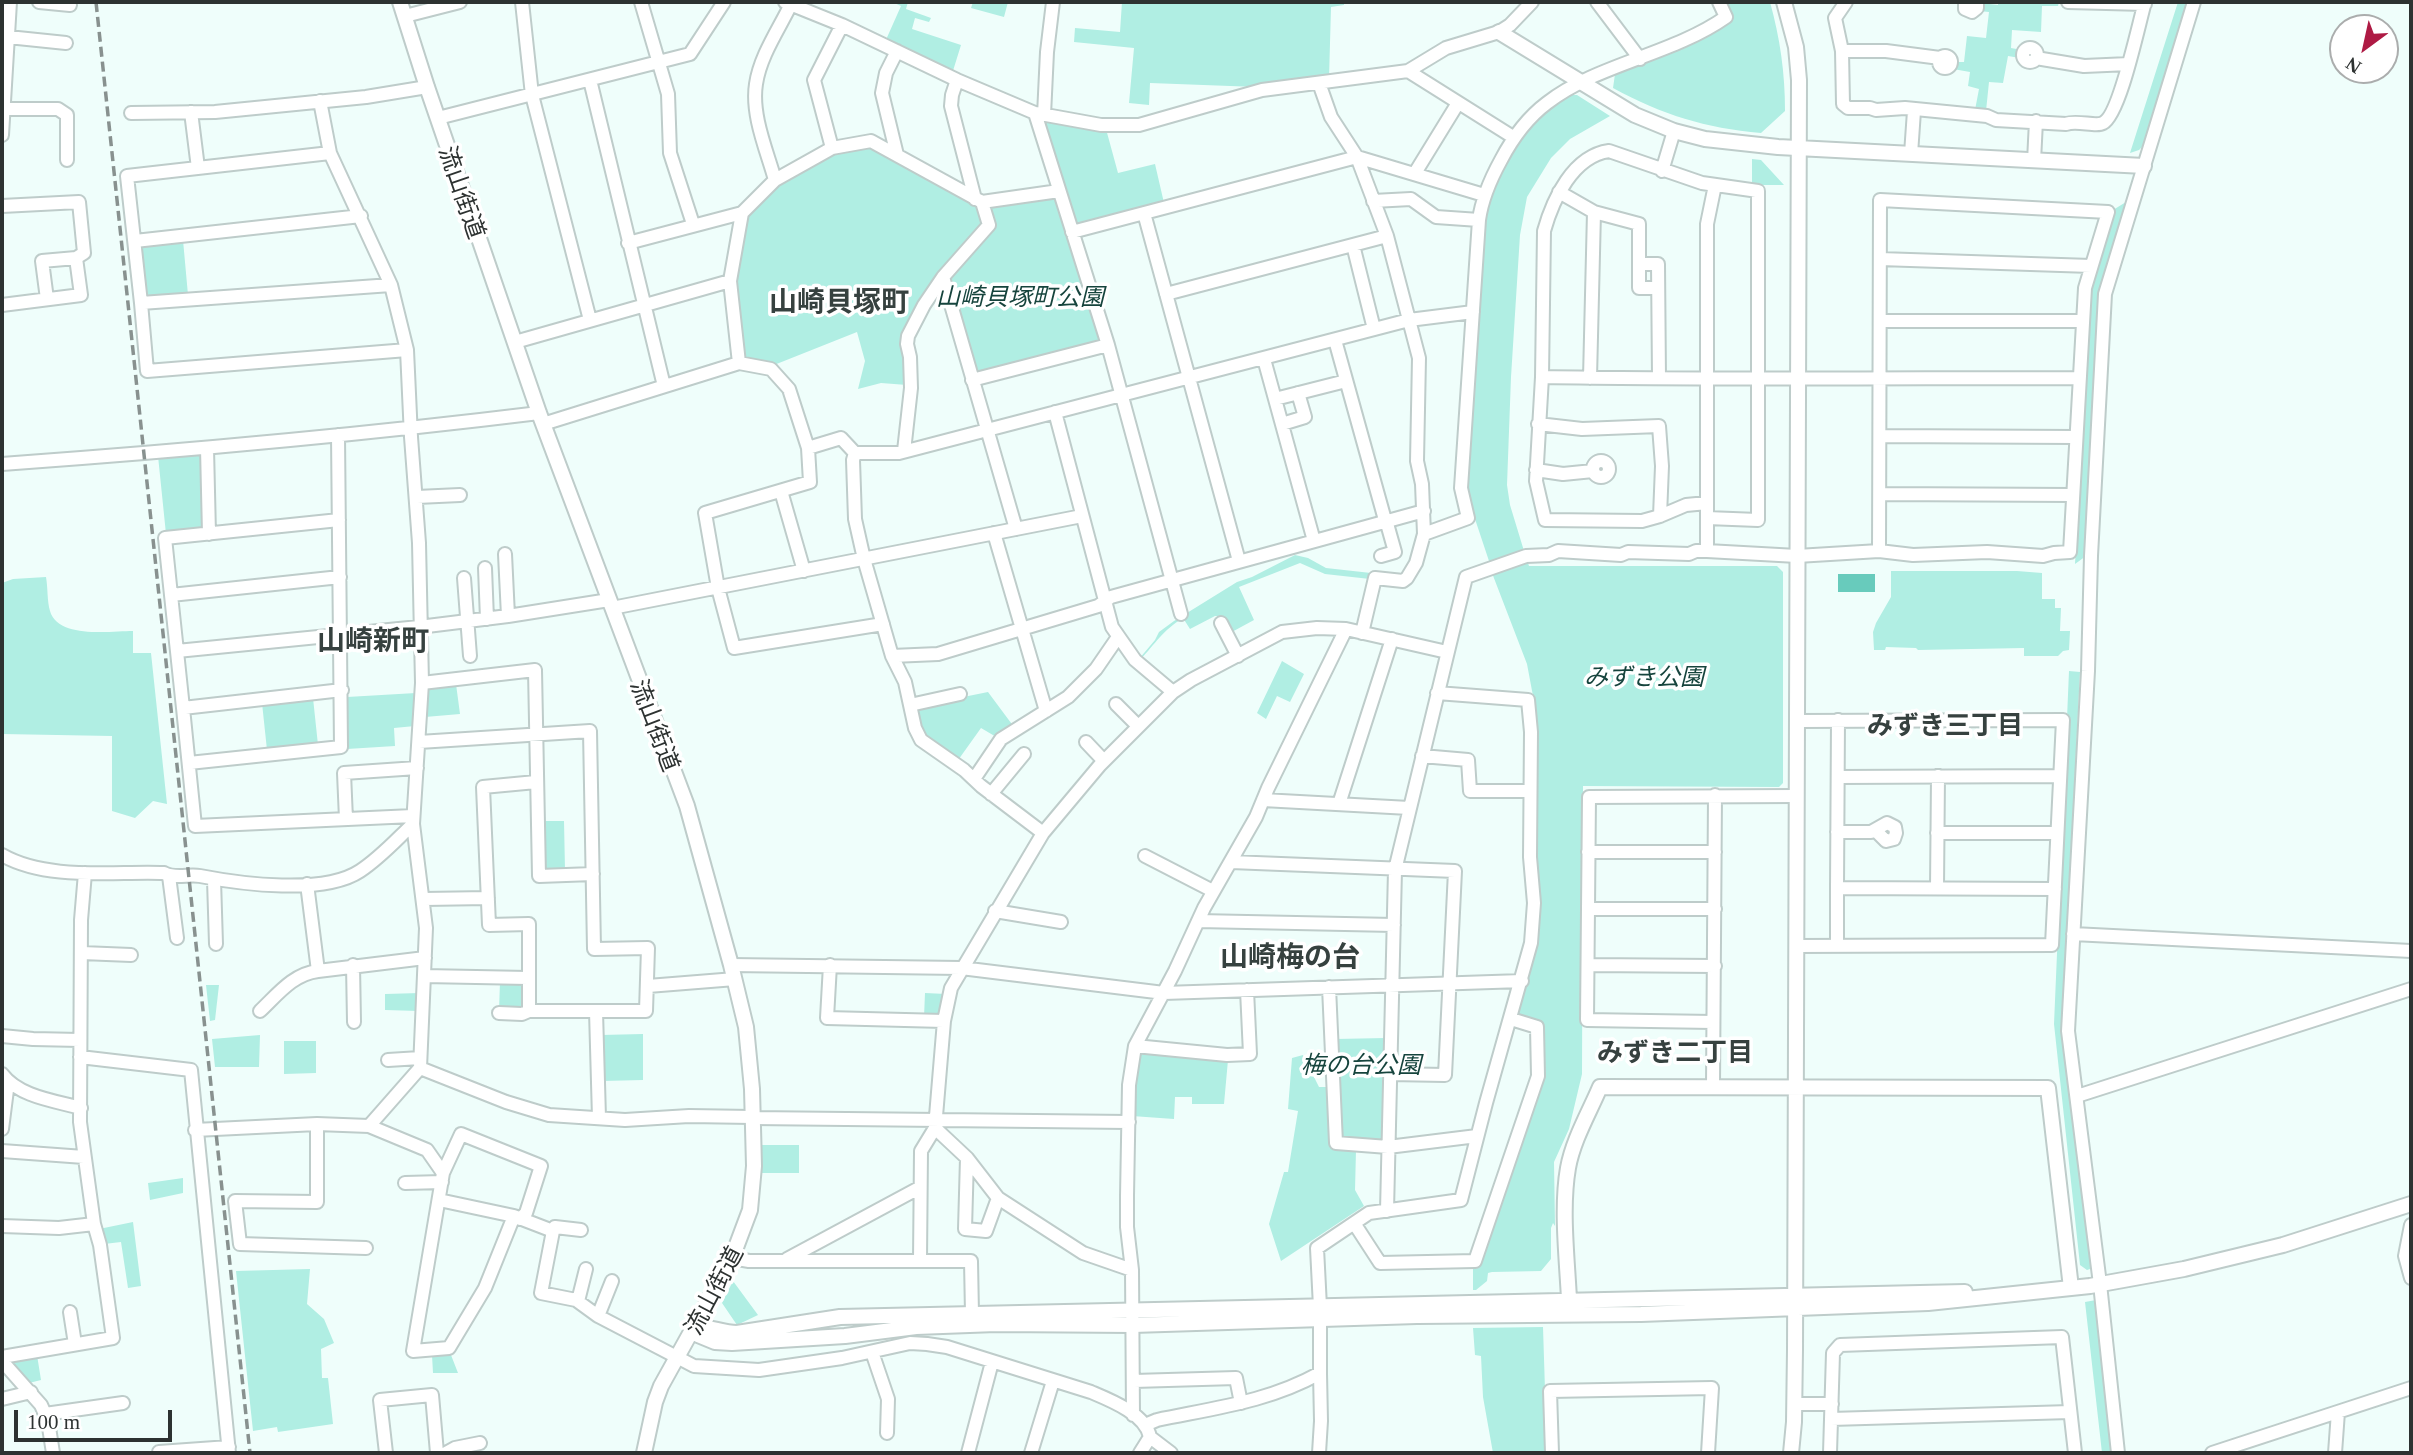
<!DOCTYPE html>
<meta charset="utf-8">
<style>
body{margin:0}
#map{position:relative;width:2413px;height:1455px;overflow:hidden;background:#effefb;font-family:Georgia,serif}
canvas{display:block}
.frame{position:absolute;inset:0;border:4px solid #2d3231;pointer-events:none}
.north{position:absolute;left:2329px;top:14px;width:70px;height:70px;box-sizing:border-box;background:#fff;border:2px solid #abadad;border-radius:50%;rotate:213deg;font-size:19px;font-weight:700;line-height:28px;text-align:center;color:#2d3231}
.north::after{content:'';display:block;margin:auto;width:24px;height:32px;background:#ae1a44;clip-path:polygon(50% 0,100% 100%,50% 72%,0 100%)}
.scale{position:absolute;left:14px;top:1410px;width:158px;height:32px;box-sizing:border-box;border:4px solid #2d3231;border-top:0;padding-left:9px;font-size:21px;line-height:24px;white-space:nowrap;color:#2d3231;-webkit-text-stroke:5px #fff;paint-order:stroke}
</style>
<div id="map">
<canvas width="2413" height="1455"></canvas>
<div class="frame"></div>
<div class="north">N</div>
<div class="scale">100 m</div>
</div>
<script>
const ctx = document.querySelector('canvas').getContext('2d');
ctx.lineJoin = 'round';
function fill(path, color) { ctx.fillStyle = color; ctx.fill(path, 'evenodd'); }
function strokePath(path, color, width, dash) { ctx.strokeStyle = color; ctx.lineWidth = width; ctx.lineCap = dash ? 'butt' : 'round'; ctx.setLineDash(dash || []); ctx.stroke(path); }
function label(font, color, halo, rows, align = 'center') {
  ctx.font = font + ' Georgia,"Noto Sans JP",serif'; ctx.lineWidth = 7; ctx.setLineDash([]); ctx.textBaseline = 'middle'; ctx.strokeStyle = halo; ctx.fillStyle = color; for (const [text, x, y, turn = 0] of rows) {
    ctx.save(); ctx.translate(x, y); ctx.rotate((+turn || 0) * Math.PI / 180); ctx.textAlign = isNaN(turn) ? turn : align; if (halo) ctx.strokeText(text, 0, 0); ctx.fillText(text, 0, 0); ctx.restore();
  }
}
const green = new Path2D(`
 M892,2h16l-2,7 25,9 -2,4 -14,-4 -3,11 49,16 -9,29 -67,-32 16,-36z
 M973,2h35l-4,15 -33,-9z
 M1122,2h222v3l-13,2 -2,72 -72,8 -107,-4 -1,22 -20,-2 5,-55 -60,-6 1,-14 45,4z
 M1725,2h45c10,36 15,71 15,109l-24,22c-56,-5 -98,-18 -148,-45l2,-14c40,-16 81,-30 117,-55z
 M1998,2h61l-1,4h-16l-1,26 -29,-2 -1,18 11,2 -2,8 -12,-2 -5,27 -14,-1 -3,29 -11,-1 4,-21 -11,-3 2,-14 -17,-3 3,-7h8l3,-26 19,2 3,-26 -10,-1 2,-8 17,2z
 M2178,2h11l-44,142 -6,6 -9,3z
 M1572,95h5l33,21 -40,23 -19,19 -24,39 -7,38 -9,142 -4,108 3,20 14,46 -34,13 -25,-75 18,-266c3,-12 5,-26 9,-38 16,-38 44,-71 80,-90z
 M1046,120l60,9 12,44 37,-9 9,39 -85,22 -5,-2 -31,-100z
 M871,146l107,60 6,16 -78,111 1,52 -26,-2 -23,6 7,-28 -8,-29 -83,33 -28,-5 -3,-4 -8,-79 12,-63 32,-30 55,-32z
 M1752,159l9,1 23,25h-32z
 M1054,197l3,3 45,140 -2,4 -122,31 -30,-100 44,-49 -4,-16 3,-4z
 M2126,202l-28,91 -12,263 -11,8 14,-275 24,-79z
 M183,240l5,55 -39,3 -5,-2 -5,-47 3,-4z
 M200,452l3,2 1,72 -3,5 -35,3 -8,-78z
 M1295,555l13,3 18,10 45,5 -1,6 -45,-5 -25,-11 -61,24 15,33 -24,13 -10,-17h-5l-25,13 -7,-11c-21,13 -27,25 -43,42l-1,-1 16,-19 4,-8 15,-11 63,-39 15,-5z
 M1527,560l2,6h248l6,6v211l-4,4 -196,-1 -1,288 -13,55 -15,33 1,64 -2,-3 -2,5v31l-10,12 -49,1 -4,1 -1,8 -11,9h-3v-24l70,-189v-54l-22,-6 -3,-3 18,-65 4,-32 -4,-47 -1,-140 -2,-34 -6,-32 -35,-91z
 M1891,571h126l25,2v26h13v9h6l-1,23h10l-1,19 -6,1 -5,5h-34v-8l-106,2 -2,-2 -30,-1 -1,3h-11l-1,-18 3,-9 15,-26z
 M46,577c2,11 1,24 4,34 8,28 60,20 83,20v22h18l16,151 -14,-3 -18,17 -23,-7v-75l-110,-2v-151l11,-4z
 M1282,661l22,13 -14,28 -13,-6 -11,23 -9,-6z
 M2069,671l11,1 -18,359 27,223 4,14 -6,2 -7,-5 -26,-241z
 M456,684l4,30 -35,3 1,-26 3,-4z
 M988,692l26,35 -16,11 -17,-10 -25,35 -35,-26 -7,-30z
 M416,693l-1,33 -21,2 1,18 -48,3v-52z
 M313,698l5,47 -51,5 -5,-47z
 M542,821h22l1,49h-18l-4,-3z
 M500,982h20l4,4v22l-25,3z
 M206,985h13l-4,35 -5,1z
 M420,993l-1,18 -34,-1v-16z
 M925,993l21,1c-6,16 -3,23 -22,23z
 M643,1034v46l-41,1 -1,-46z
 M260,1035l-1,32h-44l-3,-28z
 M1386,1038l-2,102 -3,3 -38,-4 -3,-3 -5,-97z
 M284,1041h32v32l-32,1z
 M1140,1051l88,9 -4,44h-32v-7h-17l-1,22 -42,-3 3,-49z
 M1303,1055l16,32h9l3,61 25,2 -1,40 9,16 -83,55 -12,-37 15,-52h4l10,-61 -10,-2 4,-51z
 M761,1145h38v28h-37z
 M183,1178v15l-33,7 -2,-17z
 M133,1222l8,64 -13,2 -7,-46 -17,2 -5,-15z
 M310,1269l-3,35 17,15 10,24 -13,6 1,29h6l5,46 -55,8 -1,-5 -24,4 -17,-160z
 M733,1281l25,34 -21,10 -15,-22z
 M2096,1300l17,153h-11l-17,-151z
 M1543,1327l4,126h-54l-10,-56 -2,-41 -6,-1 -2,-27z
 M37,1355l4,25 -12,3 -17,-21 3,-3z
 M432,1355h19l7,18h-25z`);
const water = new Path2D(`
 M1838,574h37v18h-37z`);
const minor = new Path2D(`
 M39,2l31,3
 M522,2l10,93 58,225
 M641,2l27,92 2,59 23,71
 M785,2l57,23 115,55 78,33 66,12h38l123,-35 146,-19 38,-23 53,-16 11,-7 22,-23
 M1597,2l43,57
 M1846,2l-11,16 7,33 1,53 5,4h22l6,2 29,-2 82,8 9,4 70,4c11,-4 30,3 37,-1 17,-8 36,-101 42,-121
 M1965,2v7l7,3 5,-4v-6
 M2068,2l77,2
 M405,16l55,-14
 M8,37l58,6
 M2023 55a7 7 0 1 1 14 0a7 7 0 1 1-14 0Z
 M897,51l-11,22 -4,20 15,62
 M1842,51h44l54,7
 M1939 62a6 6 0 1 1 12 0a6 6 0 1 1-12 0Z
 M2036,58l48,8 45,-2
 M1408,71l105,66
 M590,80l74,306
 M957,80l-5,15 -1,11 24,93
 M1319,83l12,34 26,40 30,79 32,122 -2,103 5,23 2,50 -8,29 -9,15 -4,3 -28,-3 -13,55
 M320,101l10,52 61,132 16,65 4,87 8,106 3,140 -9,141 13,104 -6,140 -51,58
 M2,109h56l9,6v45
 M191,112l7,56
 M131,113l84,-1 151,-15 61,-10
 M1035,113l73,232 73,269
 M1044,115l3,-63 6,-50
 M438,118l252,-64 34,-52
 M2,135l8,-133
 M832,148l-18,-68 28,-55
 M1911,154l3,-43
 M2034,161l2,-40
 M1662,171l12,-40
 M1415,173l43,-70
 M775,180c-8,-29 -24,-65 -19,-96 4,-28 23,-55 35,-80
 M1559,192l35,20 45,12v40h19l1,114
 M1373,201l38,-2 25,18 43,3
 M982,202l77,-11
 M2,206l77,-4 5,51 -8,5
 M1144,213l95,348
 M1072,232l285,-75 127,38
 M135,241l226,-25
 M628,243l114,-30
 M1353,245l21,84
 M1880,259l211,7
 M1639,264v24h19
 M943,277l73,252
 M391,285l-250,18 6,68 260,-21
 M1166,294l221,-58
 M141,303l-14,-127 203,-23
 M2,305l79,-10 -5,-37 -34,3 5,38
 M1881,321h201
 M1335,340l50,180
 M515,342l215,-61
 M1264,359l50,182
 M739,363l-9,-82 12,-68 33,-33 50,-28 7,-4 39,-7 111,61 7,23 -46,52 -19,28 -16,31 -1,8 3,13 1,31 -7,63
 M1542,377l-6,104 9,39 97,1 18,-5 26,-11 21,-2
 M1590,378l4,-166
 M972,380l136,-35
 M1275,399l71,-18
 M1055,412l57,215 23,33 38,32
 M543,424l196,-61 32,6 18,20 19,59 33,-10 14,15h44l510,-133 64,-8
 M1282,424l23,-7 -7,-24
 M1538,424l44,5 77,-3 3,40 -2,50
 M1880,436l196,1
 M207,448l2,86
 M808,448l2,34 -105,31 13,75 16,60 149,-24
 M855,453l-2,7 2,59 9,40 28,97 13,26 10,46 6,12 43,30 17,16 62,47
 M1593 469a8 8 0 1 1 16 0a8 8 0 1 1-16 0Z
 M2,464c179,-13 358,-29 537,-51
 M1536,470l27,4 30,-3
 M781,491l23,80
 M1880,494l193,1
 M417,497l43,-2
 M1707,518l51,2v-329l-56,-8 -93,-32c-36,5 -56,48 -65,80l-2,146c179,3 358,1 537,1
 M994,533l52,178
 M1424,534l44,-16 -7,-30 18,-268c3,-22 11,-40 22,-60 11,-21 26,-42 46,-57 50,-39 125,-48 179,-86l-7,-15
 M1707,551v-327l8,-39
 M505,554l3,62
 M1381,556l14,-4 -9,-32
 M485,568l2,51
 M340,577l-169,18 12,113 159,-18
 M464,578l6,78
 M171,595l-6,-57 174,-18
 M612,608l470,-92
 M1221,623l17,33
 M177,651l242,-24 89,-11 101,-16
 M892,656l46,-2 160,-48 13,-9 313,-86
 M422,683l113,-13 4,206 54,-2
 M1116,704l22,22
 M910,705l50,-11
 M183,708l12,118 218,-10
 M1838,720l-1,168 218,1
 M419,742l171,-11 4,218 54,-1 -2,63h-117v-87l-40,1 -6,-138 53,-5
 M1086,742l18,19
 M1422,756l46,4 2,31h60
 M189,763l152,-16 -3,-312
 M1838,777l222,-1
 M974,779l27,-40 67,-42 28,-28 22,-32
 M991,794l33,-40
 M1263,800l146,8
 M1339,804l53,-165
 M346,819l-2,-46 73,-5
 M1837,832h34l16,-9 8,4 1,6 -2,6 -8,2 -10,-10
 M1937,833h120
 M1588,852h127
 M2,855c45,26 112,16 162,18 10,6 25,1 36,3 41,8 124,19 160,-5 20,-13 36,-31 53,-47
 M1145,856l68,35
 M1231,862l224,9 -10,204 -55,-1
 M169,876l8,62
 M214,880l2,64
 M307,884l11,87 107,-13
 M1837,888v57
 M1937,888l1,-112
 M424,899l64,-1
 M1589,909h126
 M995,911l66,11
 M1198,921l196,4
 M2073,934l338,17
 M1796,946l256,-1 11,-225 -266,1
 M82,953l49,2
 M353,965l1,57
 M731,965l230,3 203,25 358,-12
 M830,965l-3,53 117,3
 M1589,965l126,1
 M424,976l104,2
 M648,986l87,-7
 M1329,987l7,156 52,4 89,-11
 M260,1011c18,-17 33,-37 58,-40
 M596,1011l3,107
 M499,1013l23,1 7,-3
 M1713,1022l-126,-2 2,-223 207,-1
 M2,1036l31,3 47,1
 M1135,1046l92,9 23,-1 -3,-64
 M80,1057l111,13 38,383
 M388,1060l32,-2
 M420,1068l86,34 43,13 76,5 64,-4 63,1
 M2,1074c17,23 54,27 79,34
 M1713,1086l2,-291
 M2077,1096l334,-107
 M752,1118l377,4
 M317,1124v78l-82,-1 5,43 126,4
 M935,1128l32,30 31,40 85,55 49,17
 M2,1129l6,-47
 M195,1130l122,-6 52,2 58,24 16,23
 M2,1151l82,6
 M967,1158l-2,71 21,2 12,-33
 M405,1183l37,-1
 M439,1200l75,16 39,15 -12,62 35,7 22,16 96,50 65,4 83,-12 68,-15 17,1 20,3 144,45c19,8 55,22 59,45l-10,16
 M1387,1211l8,-341 71,-293 60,-21 23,-1 9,-4 63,4 7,-3 61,2 7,-3h11l90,5 82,-5 34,4 74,-3 56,4 11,-3 16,-1 15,-264 23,-76 -228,-12 -1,351
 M514,1216l-29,72 -36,60 -36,3 30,-178 18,-39 80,32 -15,47 -6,6
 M1354,1223l26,40 95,-2 63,-185 -1,-49 -26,-8
 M2411,1225l-6,31 6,22
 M2,1226l57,2 35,-4 -14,-102 1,-202 4,-47
 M553,1231l2,-4 26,3
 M732,1258l17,3h222l1,53
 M787,1259l132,-71
 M920,1260l1,-109 14,-23 9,-107 7,-33 92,-155 57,-68 73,-73 18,-12 91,-48 35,-4 29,1 101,23
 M578,1301l8,-32
 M1320,1307l-3,-59 52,-35 92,-13 25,-97 45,-160 3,-40 -4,-46 1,-125 -3,-32 -91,-7
 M70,1312l5,32
 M598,1316l14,-35
 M872,1352l16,47 -1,34
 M2,1357l111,-19 -13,-93 -6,-21
 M2,1361l39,44 7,16 5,32
 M1134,1381l102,-3 5,25
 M2,1399l29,-7
 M1794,1404h38
 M45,1414l78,-11
 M1133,1415l-1,-145 -5,-43v-31l2,-111 6,-39 40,-75 29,-63 52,-91 12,-29 78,-159
 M1831,1419l239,-7
 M1145,1425l12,-5c57,-12 111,-18 163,-47v-55
 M1150,1437l21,16
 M159,1452l70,-5
 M386,1453l-6,-53 52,-5 5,58
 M446,1453l9,-5 25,-5
 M968,1453l24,-91
 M1031,1453l22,-72
 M1319,1453l2,-32 -1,-48
 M1552,1453l-2,-62 162,-3 -4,65
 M1830,1453l3,-100 7,-8 222,-8 13,116
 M2118,1453l-18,-169 -32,-253 20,-360 3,-115 14,-262 89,-292
 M2212,1453l199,-65
 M2335,1453l3,-41`);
const tertiary = new Path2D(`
 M400,2l27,85 112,326 148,393 44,159 15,62 6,62 2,77 -4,44 -18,48 -71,128 -6,16 -11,51
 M1784,2l12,45 3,33 -4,1270 -1,72 -3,31
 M1499,32l136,83 39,16 31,8 73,8 366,19
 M1569,1299c-2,-41 -8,-91 -1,-131 5,-28 21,-55 32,-81l448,1 23,200
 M695,1327l3,8 17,7 17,1 113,-7 71,-9 80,-3 137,1 284,-9 224,-2 287,-11 162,-17 94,-17 99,-24 128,-41
 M695,1327c14,-1 27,6 42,6l103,-16 1125,-25`);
const rail = new Path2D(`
 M96,2l154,1451`);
const streetNames = [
 ["流山街道",463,192,71],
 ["流山街道",656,725,69],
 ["流山街道",713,1290,-62]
];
const parkNames = [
 ["山崎貝塚町公園",1020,296],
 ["みずき公園",1644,676],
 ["梅の台公園",1361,1064]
];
const neighbourhoodNames = [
 ["みずき三丁目",1945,724],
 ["みずき二丁目",1675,1051]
];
const quarterNames = [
 ["山崎貝塚町",839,300],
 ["山崎新町",373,639],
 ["山崎梅の台",1290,955]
];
fill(green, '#b0eee3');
fill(water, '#68cbbc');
strokePath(minor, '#beccca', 16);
strokePath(tertiary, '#beccca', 18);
strokePath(minor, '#fff', 12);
strokePath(tertiary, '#fff', 14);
strokePath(rail, '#88918f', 3.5, [10, 5]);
label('24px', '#2d3231', '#fff', streetNames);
label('italic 24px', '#16443d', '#fff', parkNames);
label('bold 26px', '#36413f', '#fff', neighbourhoodNames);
label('bold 28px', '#36413f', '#fff', quarterNames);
</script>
